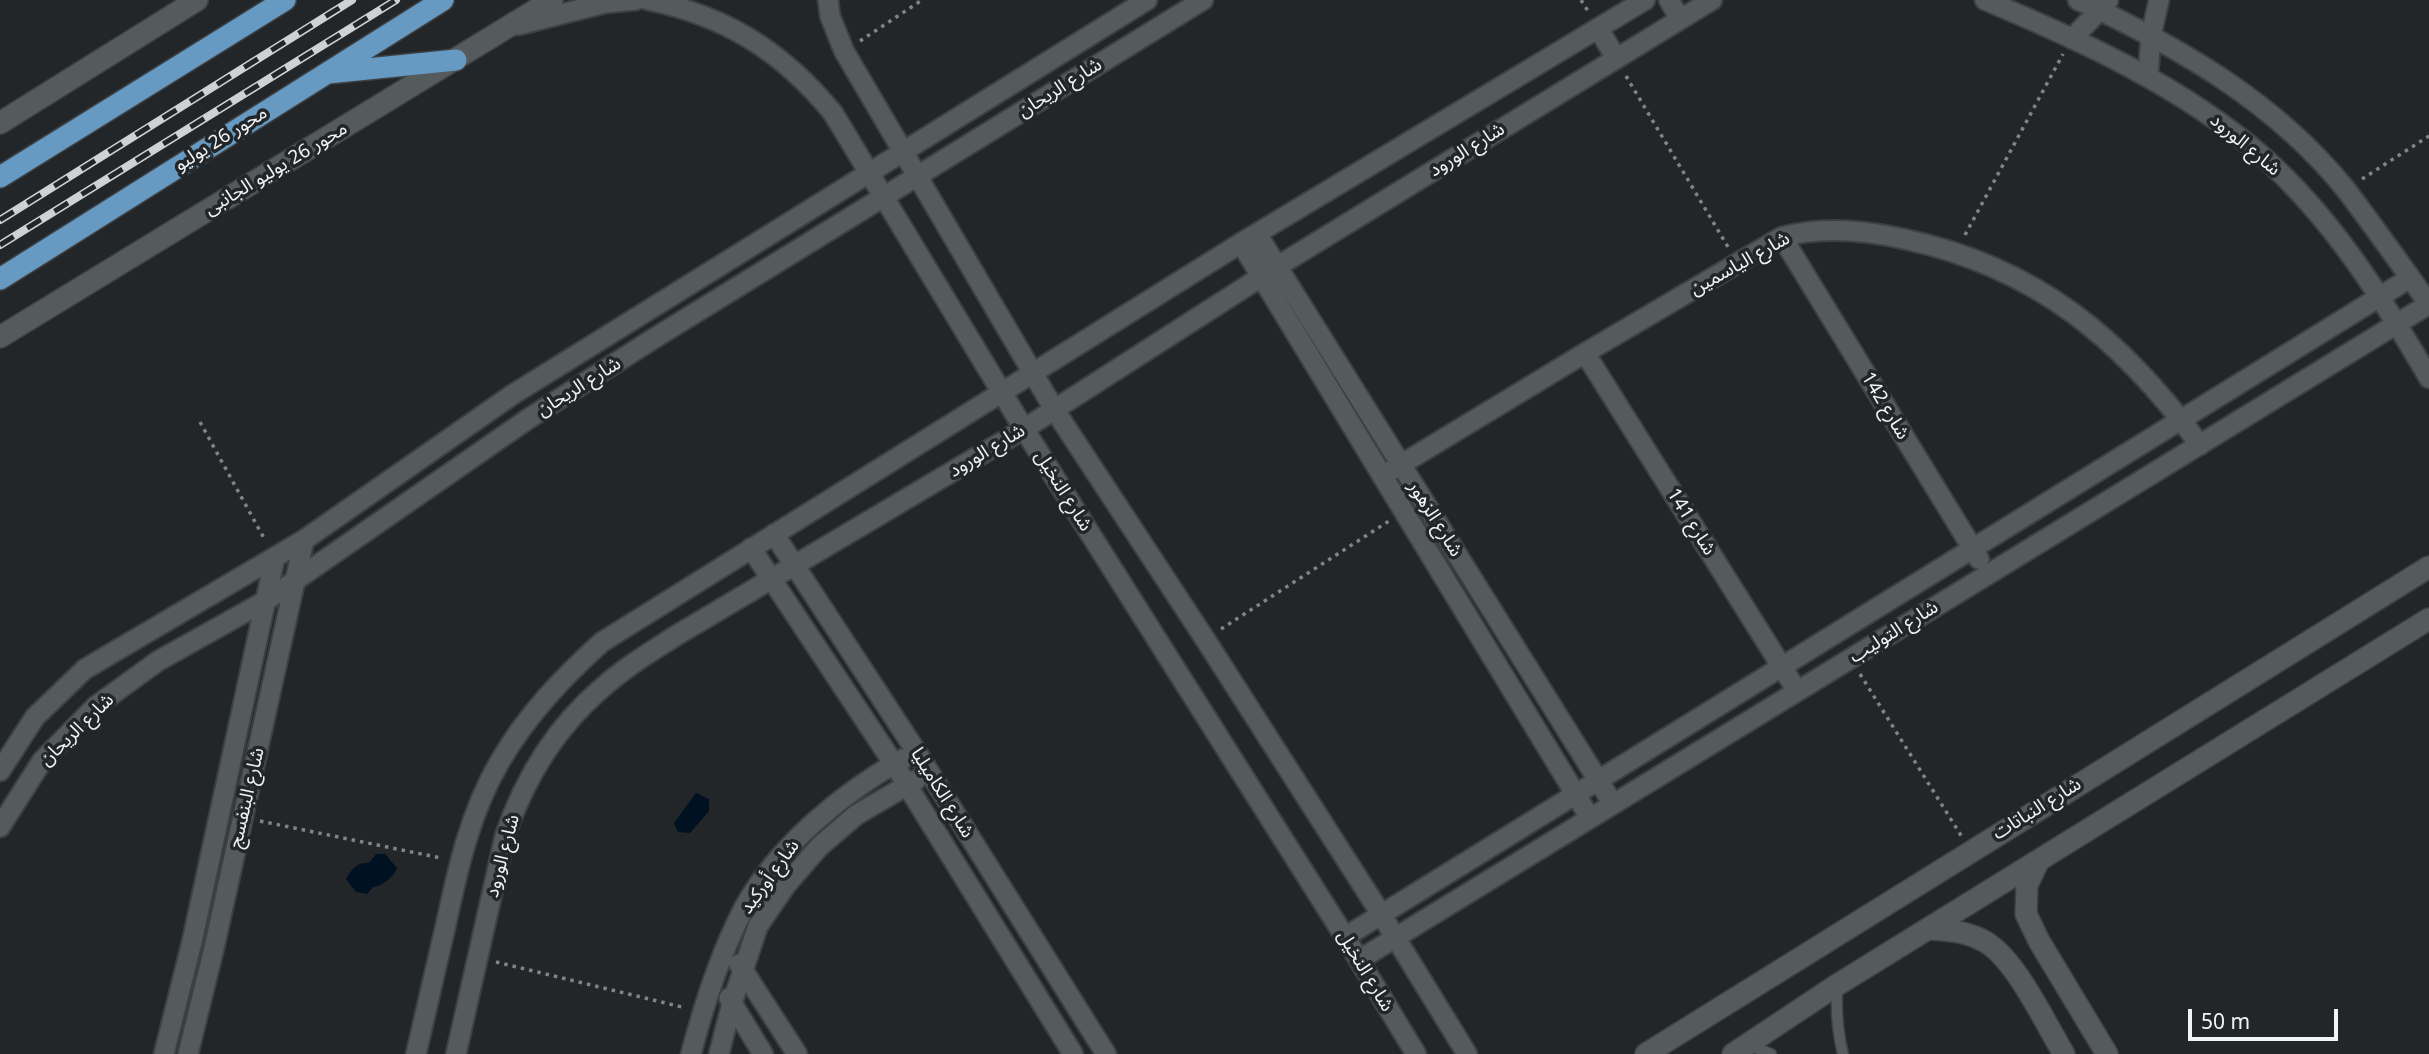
<!DOCTYPE html>
<meta charset="utf-8">
<style>
body{margin:0}
#map{position:relative;width:2429px;height:1054px;overflow:hidden;background:#222629;font-family:"Noto Sans",sans-serif}
canvas{display:block}
.scale{position:absolute;left:2188px;top:1009px;width:150px;height:32px;box-sizing:border-box;border:4px solid #f1f4f6;border-top:0;padding-left:9px;font-size:21px;line-height:24px;white-space:nowrap;color:#f1f4f6;-webkit-text-stroke:5px #222629;paint-order:stroke}
</style>
<div id="map">
<canvas width="2429" height="1054"></canvas>
<div class="scale">50 m</div>
</div>
<script>
const ctx = document.querySelector('canvas').getContext('2d');
ctx.lineJoin = 'round';
function fill(path, color) { ctx.fillStyle = color; ctx.fill(path, 'evenodd'); }
function strokePath(path, color, width, dash) { ctx.strokeStyle = color; ctx.lineWidth = width; ctx.lineCap = dash ? 'butt' : 'round'; ctx.setLineDash(dash || []); ctx.stroke(path); }
function label(font, color, halo, rows, align = 'center') {
  ctx.font = font + ' "Noto Sans","Noto Sans Arabic",sans-serif'; ctx.lineWidth = 7; ctx.setLineDash([]); ctx.textBaseline = 'middle'; ctx.strokeStyle = halo; ctx.fillStyle = color; for (const [text, x, y, turn = 0] of rows) {
    ctx.save(); ctx.translate(x, y); ctx.rotate((+turn || 0) * Math.PI / 180); ctx.textAlign = isNaN(turn) ? turn : align; if (halo) ctx.strokeText(text, 0, 0); ctx.fillText(text, 0, 0); ctx.restore();
  }
}
const water = new Path2D(`
 M696,793l13,6v12l-19,22 -12,-1 -4,-9z
 M376,854h9l12,14c-2,7 -15,19 -24,19l-6,7 -11,-2 -10,-13c5,-9 12,-18 23,-16z`);
const path = new Path2D(`
 M1581,0l7,11
 M860,41l62,-41
 M1626,76l102,171
 M2362,179l67,-43
 M1965,235l98,-181
 M200,422l65,118
 M1221,629l168,-108
 M1860,674l102,163
 M260,821l181,37
 M496,962l190,46`);
const service = new Path2D(`
 M1837,985c-1,24 0,46 6,69
 M1748,1045l23,9`);
const minor = new Path2D(`
 M648,0c78,16 134,51 185,113l191,316 321,508 71,117
 M828,0l2,16 14,35 210,358 151,230 176,275 86,140
 M1669,0l11,19
 M1985,0c97,41 196,86 276,155 70,61 122,144 168,223
 M518,25l87,-22 31,-3
 M1598,28l18,30
 M2072,39l36,-38
 M2148,77l3,-42 8,-35
 M1257,234l356,570
 M1782,237l197,322
 M1241,243l349,575
 M1585,353l212,338
 M1382,476l203,-123 197,-116c40,-11 82,-7 122,2 132,28 217,99 296,206
 M774,534l142,217 190,303
 M751,548l143,216 179,290
 M0,771l35,-54 50,-48 219,-129 208,-145 635,-395
 M0,827l42,-66 54,-55 62,-45 109,-61 261,-181 125,-80 550,-339
 M1345,937l1065,-659
 M1359,960l1070,-656c-27,-38 -54,-76 -82,-113 -71,-89 -168,-144 -269,-191
 M739,964l58,90
 M729,998l34,56
 M164,1054l28,-112 83,-385
 M188,1054l26,-106 90,-408
 M416,1054c10,-43 20,-87 30,-130 12,-56 24,-111 53,-161 27,-47 63,-85 103,-121l639,-399 404,-243
 M456,1054l49,-218c19,-56 51,-109 97,-148 23,-21 49,-36 75,-53l347,-206 254,-163 434,-266
 M691,1054c13,-50 29,-100 53,-146 33,-61 99,-116 159,-149
 M719,1054l13,-51 26,-77 28,-41 33,-38 37,-32 60,-35`);
const tertiary = new Path2D(`
 M2039,860l-12,25 -1,29 13,27 68,113
 M1928,929c19,1 36,2 54,11 32,15 63,83 82,114
 M1646,1054l783,-487
 M1733,1054l104,-69 592,-366`);
const secondary = new Path2D(`
 M0,123l197,-123
 M0,337l552,-337`);
const trunk = new Path2D(`
 M328,73l128,-13
 M0,177l285,-177
 M0,279l443,-279`);
const rail = new Path2D(`
 M0,220l352,-220
 M0,245l396,-245`);
const streetNames = [
 ["شارع الريحان",1060,88,-32],
 ["محور 26 يوليو",221,139,-32],
 ["شارع الورود",2245,145,40],
 ["شارع الورود",1467,150,-32],
 ["محور 26 يوليو الجانبى",276,169,-31],
 ["شارع الياسمين",1740,264,-29],
 ["شارع الريحان",579,387,-32],
 ["شارع 142",1885,406,59],
 ["شارع الورود",987,451,-31],
 ["شارع النخيل",1063,491,58],
 ["شارع الزهور",1435,519,58],
 ["شارع 141",1691,522,58],
 ["شارع التوليب",1894,632,-32],
 ["شارع الريحان",77,730,-44],
 ["شارع الكاميليا",942,793,58],
 ["شارع البنفسج",247,798,-77],
 ["شارع النباتات",2037,809,-32],
 ["شارع الورود",503,856,-75],
 ["شارع أوركيد",770,877,-54],
 ["شارع النخيل",1365,971,59]
];
fill(water, '#001121');
strokePath(service, '#3e4144', 13);
strokePath(minor, '#3e4144', 23);
strokePath(tertiary, '#3e4144', 24);
strokePath(secondary, '#3e4144', 24);
strokePath(trunk, '#3e4144', 24);
strokePath(path, '#808487', 3.5, [3.5, 5]);
strokePath(service, '#555a5d', 10);
strokePath(minor, '#555a5d', 19);
strokePath(tertiary, '#555a5d', 21);
strokePath(secondary, '#555a5d', 21);
strokePath(trunk, '#669ac2', 21);
strokePath(rail, '#cfd2d4', 8);
strokePath(rail, '#222629', 5, [16]);
label('19px', '#f1f4f6', '#222629', streetNames);
</script>
